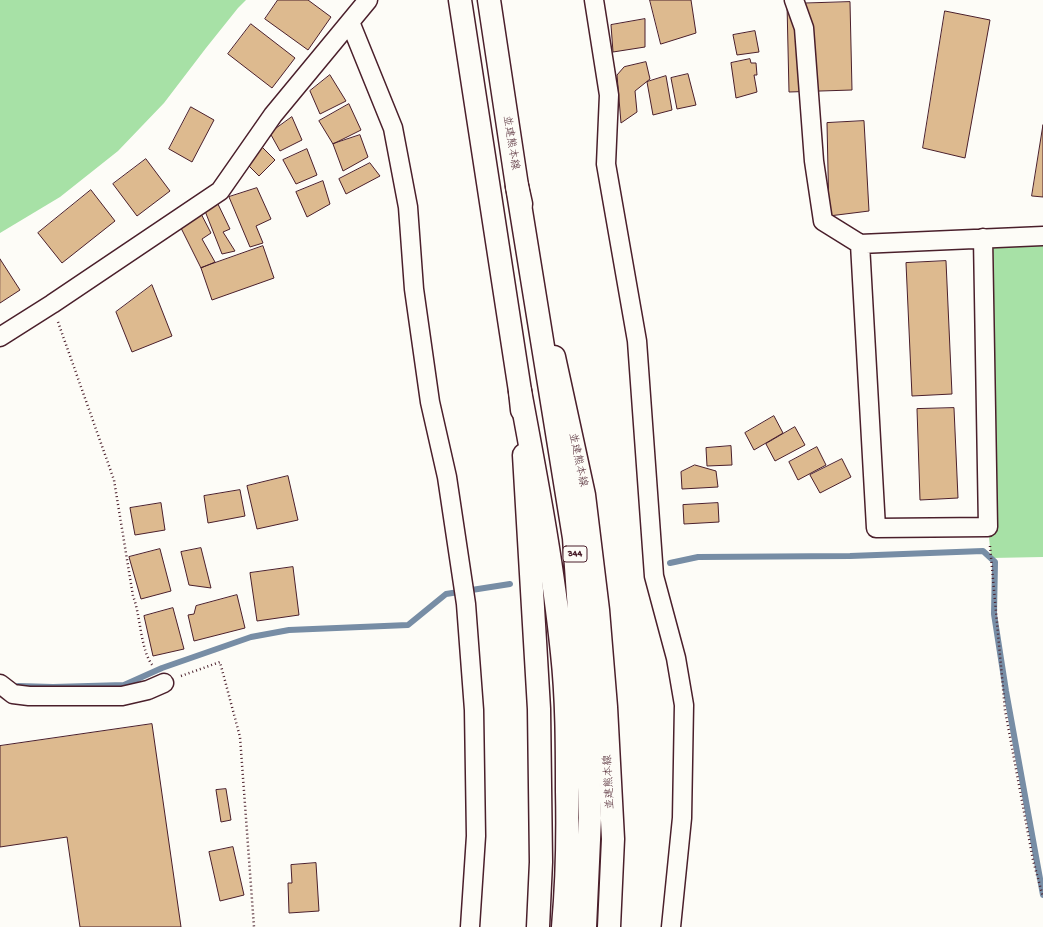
<!DOCTYPE html>
<meta charset="utf-8">
<style>
body{margin:0}
canvas{display:block;background:#fdfcf7}
</style>
<canvas width="1043" height="927"></canvas>
<script>
const ctx = document.querySelector('canvas').getContext('2d');
ctx.lineJoin = 'round';
function fill(path, color) { ctx.fillStyle = color; ctx.fill(path, 'evenodd'); }
function strokePath(path, color, width, dash) { ctx.strokeStyle = color; ctx.lineWidth = width; ctx.lineCap = dash ? 'butt' : 'round'; ctx.setLineDash(dash || []); ctx.stroke(path); }
function label(font, color, halo, rows, align = 'center') {
  ctx.font = font + ' "Gochi Hand","Klee One",sans-serif'; ctx.lineWidth = 4; ctx.setLineDash([]); ctx.textBaseline = 'middle'; ctx.strokeStyle = halo; ctx.fillStyle = color; for (const [text, x, y, turn = 0] of rows) {
    ctx.save(); ctx.translate(x, y); ctx.rotate((+turn || 0) * Math.PI / 180); ctx.textAlign = isNaN(turn) ? turn : align; if (halo) ctx.strokeText(text, 0, 0); ctx.fillText(text, 0, 0); ctx.restore();
  }
}
const green = new Path2D(`
 M0,0h246l-8,8 -32,40 -42,55 -46,48 -58,46 -60,36z
 M1043,236v321l-52,1 -3,-31 -5,-289z`);
const stream = new Path2D(`
 M670,563l28,-6 152,-1 133,-5 12,11 -1,52 12,77 37,204
 M18,686l35,1 71,-2 38,-17 89,-31 38,-7 119,-5 38,-31 64,-10`);
const building = new Path2D(`
 M278,0h30l23,17 -23,33 -43,-31z
 M650,0h41l5,33 -35,11z
 M850,2l2,88 -63,2 -2,-88z
 M945,11l45,9 -25,138 -42,-10z
 M645,19v28l-32,5 -2,-27z
 M251,24l44,34 -23,30 -44,-34z
 M755,31l4,21 -22,3 -4,-20z
 M750,59l1,4h5l1,12h-3l3,17 -21,6 -5,-35z
 M646,62l4,17 -15,12 2,21 -16,11 -4,-48 7,-8z
 M688,74l8,31 -19,4 -6,-31z
 M330,75l16,26 -26,13 -10,-23z
 M666,76l6,34 -19,5 -6,-33z
 M349,104l12,26 -28,14 -14,-23z
 M191,107l23,13 -22,42 -23,-13z
 M292,117l10,23 -22,11 -10,-18z
 M864,121l5,90 -40,5 -2,-93z
 M1043,125v72l-11,-1z
 M360,135l8,22 -25,14 -10,-27z
 M261,146l14,14 -16,16 -12,-12z
 M307,149l10,26 -21,9 -13,-24z
 M146,159l24,32 -33,25 -24,-32z
 M370,163l10,13 -34,18 -7,-15z
 M323,181l7,23 -23,13 -11,-25z
 M257,188l14,31 -15,7 7,17 -13,4 -21,-50z
 M91,190l24,31 -53,42 -24,-30z
 M216,200l14,29 -7,3 12,19 -13,3 -17,-43z
 M198,208l13,25 -9,6 13,23 -14,6 -20,-40z
 M263,246l11,32 -62,22 -11,-32z
 M0,259l20,31 -20,13z
 M946,261l6,133 -40,2 -6,-133z
 M152,285l20,51 -40,16 -16,-40z
 M954,408l4,90 -38,2 -3,-91z
 M774,416l9,17 -29,17 -9,-17z
 M795,427l10,18 -30,16 -9,-17z
 M731,446l1,19 -25,1 -1,-18z
 M817,447l9,18 -28,15 -9,-18z
 M842,459l9,18 -31,16 -10,-18z
 M695,465l21,6 2,16 -36,2 -1,-17z
 M288,476l10,44 -41,9 -10,-43z
 M240,490l5,26 -37,7 -4,-27z
 M161,503l4,27 -30,5 -5,-27z
 M718,503l1,19 -35,2 -1,-19z
 M201,548l10,40 -22,-3 -8,-33z
 M160,549l11,42 -30,8 -12,-42z
 M293,567l6,48 -42,6 -7,-48z
 M237,595l8,33 -51,13 -6,-26 6,-1 2,-8z
 M173,608l11,41 -31,7 -9,-40z
 M152,724l29,203h-101l-13,-90 -67,10v-101z
 M226,789l5,31 -10,2 -5,-32z
 M233,847l11,48 -24,6 -11,-49z
 M316,863l3,48 -30,2 -1,-30h4l-1,-18z`);
const path = new Path2D(`
 M58,322l56,158 19,116c8,20 7,54 20,70
 M990,546l15,164 28,150 10,37
 M181,676l39,-14 20,75 14,190`);
const street = new Path2D(`
 M594,0l15,95 -3,69 31,177 17,235 22,82 8,47 -2,113 -11,109
 M794,0l10,28 10,133 9,60 37,23 183,-8
 M350,22l43,106 15,79 6,82 16,113 17,75 19,127 8,106 2,126 -6,91
 M860,244l16,284 112,-1 -5,-289
 M0,337l52,-33 168,-113 53,-76 95,-115
 M0,684l13,10 16,2h93l26,-6 16,-7`);
const secondary = new Path2D(`
 M460,0l60,391 2,19
 M489,0l28,186 4,18
 M554,357l30,138 14,115 8,97 7,132 -4,88
 M524,455l15,254 2,153 -3,65`);
const highway = new Path2D(`
 M517,186l57,352 13,188 3,92 -5,109
 M520,391c16,86 33,174 42,262 5,46 5,92 5,138 1,45 0,91 -4,136`);
const shields = [
 [575,554,24]
];
const shieldNames = [
 ["344",575,554]
];
const streetNames = [
 ["並建熊本線",510,143,81],
 ["並建熊本線",577,460,78],
 ["並建熊本線",610,782,-93]
];
fill(green, '#a7e1a6');
strokePath(stream, '#778da5', 6);
fill(building, '#ddba8f');
strokePath(building, '#4a1f2b', 1);
strokePath(street, '#4a1f2b', 21);
strokePath(secondary, '#4a1f2b', 25);
strokePath(highway, '#4a1f2b', 25);
strokePath(path, '#4a1f2b', 2.5, [1, 3]);
strokePath(street, '#fdfcf7', 18);
strokePath(secondary, '#fdfcf7', 22);
strokePath(highway, '#fdfcf7', 22);
for (const [x, y, w] of shields) { const box = new Path2D(); box.roundRect(x - w / 2, y - 8, w, 16, 3); ctx.fillStyle = '#fdfcf7'; ctx.fill(box); strokePath(box, '#4a1f2b', 1); }
label('bold 10px', '#4a1f2b', null, shieldNames);
label('11px', '#4a1f2b', '#fdfcf7', streetNames);
</script>
